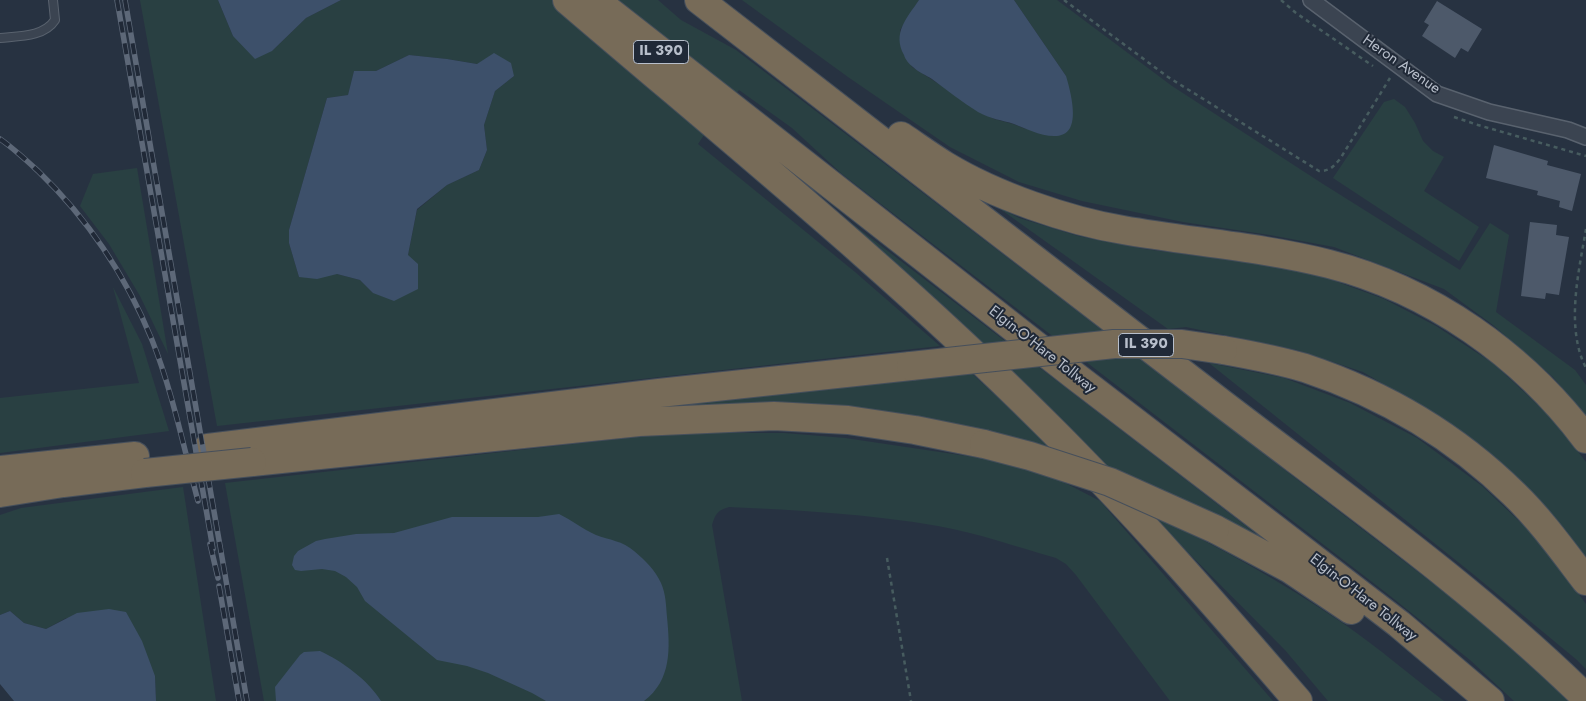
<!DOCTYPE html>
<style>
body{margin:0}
canvas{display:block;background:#273241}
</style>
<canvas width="1586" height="701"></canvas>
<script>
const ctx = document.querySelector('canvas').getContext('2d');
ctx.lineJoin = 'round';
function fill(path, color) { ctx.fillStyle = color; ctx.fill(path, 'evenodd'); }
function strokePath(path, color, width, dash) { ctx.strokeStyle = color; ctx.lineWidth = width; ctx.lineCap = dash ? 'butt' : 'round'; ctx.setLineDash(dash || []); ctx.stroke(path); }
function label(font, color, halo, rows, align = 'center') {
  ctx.font = font + ' Jost,sans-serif'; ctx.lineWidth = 4; ctx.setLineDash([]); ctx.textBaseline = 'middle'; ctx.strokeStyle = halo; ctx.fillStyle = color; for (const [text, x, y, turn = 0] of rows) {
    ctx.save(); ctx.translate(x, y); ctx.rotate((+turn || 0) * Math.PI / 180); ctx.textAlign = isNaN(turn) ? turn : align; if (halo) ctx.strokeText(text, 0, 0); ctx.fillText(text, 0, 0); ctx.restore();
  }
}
const green = new Path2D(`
 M140,0h78l15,36 39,15 34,-33 35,-18h317l23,20 55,30 716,548 70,59 47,44h-55l-44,-41 -81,-65 -547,-421 -50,-46 -53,-38 -33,42 -8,12 157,128 85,74 -723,80zM409,55l38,4 30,5 37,12 -19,15 -11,34 3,25 -8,20 -32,15 -30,25 -9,45 -35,38 -13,-13 -23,-6 -38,3 -10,-34v-13l38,-132 21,-3 6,-24h22z
 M742,0h177l-19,30 12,37 82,52 19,5 13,5 40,-53 -52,-76h43l115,86 151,98 137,86 30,-47 19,12 -13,77 79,58 11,15v32l-33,-40 -60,-52 -49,-36 -110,-42 -64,-12 -87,-13 -101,-21 -63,-19 -69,-35 -102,-70z
 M1394,99l11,8 10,16 8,18 10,10 11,6 -20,34 55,36 -20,34 -126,-83 51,-76z
 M137,168l31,186 -28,-58 -31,-52 -29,-38 13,-32z
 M807,189l457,351 -162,-74z
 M996,206l23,12 59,18 66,13 116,15 61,12 63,23 52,27 58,38 58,54 34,44v95l-52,-61 -69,-62 -63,-39 -39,-23 -66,-22 -111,-23 -18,2z
 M113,287l29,57 27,87 -169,22v-55l139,-15z
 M1209,363l75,15 66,25 67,35 65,48 57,54 47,64v65l-9,-9 -104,-86z
 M969,371l87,80 -399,-43 -1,-5z
 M672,433h112l61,5 135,20 66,15 54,28 173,200h-103l-94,-126 -10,-11 -10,-6c-39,-11 -78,-25 -118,-32 -69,-12 -139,-16 -209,-19 -11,3 -14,7 -17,18l30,176h-478l-39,-218z
 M183,487l33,214h-60l-1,-25 -89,-58 -20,11 -22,-6 -14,-12 -10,4v-100l21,-7z
 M1150,514c68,32 132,68 194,110 35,24 67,52 100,77h-116l-43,-51z`);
const water = new Path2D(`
 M218,0h123l-35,18 -34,33 -17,8 -22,-23z
 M919,0h95l52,76c4,13 11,40 4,52 -10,18 -43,1 -56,-4 -12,-4 -24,-5 -36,-12 -16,-10 -31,-22 -46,-33 -6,-4 -14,-7 -19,-12 -4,-3 -8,-8 -9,-12 -12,-22 3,-37 15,-55z
 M494,53l17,10 3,13 -19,15 -11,34 3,25 -8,20 -32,15 -30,24 -9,46 10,9v25l-24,12 -21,-8 -13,-13 -23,-6 -20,5 -18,-2 -10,-34v-13l38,-132 21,-3 6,-24h22l33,-16 38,4 30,5z
 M559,514c13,6 23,15 37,21 13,5 27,6 38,16 11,9 21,19 27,32 5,11 5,23 6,34 3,31 5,63 -23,84h-98l-14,-8 -44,-20 -21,-7 -30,-6 -72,-59 -8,-14 -11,-10 -11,-6 -13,-2 -21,2 -6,-1 -3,-5 2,-9 4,-5 18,-10 9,-2 31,-5 38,-1 58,-16h86z
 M109,609l17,3 16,29 13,35 1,25h-142l-14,-17v-69l10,-4 14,12 22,6 31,-16z
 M320,651c22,10 48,29 61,50h-105l-1,-14 25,-32 4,-3z`);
const building = new Path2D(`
 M1437,1l45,28 -14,23 -7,-4 -6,10 -33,-22 7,-11 -5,-3z
 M1494,145l54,16 -1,4 34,9 -9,37 -13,-4 1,-6 -23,-6 1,-4 -52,-13z
 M1530,222l27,3 -1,10 13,2 -10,58 -13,-2 -1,6 -24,-3z`);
const path = new Path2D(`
 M1064,0l104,77 151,94c11,0 14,-4 21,-12l50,-81
 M1281,0l15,13 77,53
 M1454,117l24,8 108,31
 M1586,229c-7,42 -21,98 0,139
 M887,558l24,143`);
const lane = new Path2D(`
 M0,38c19,-2 44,-1 55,-18l-2,-20`);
const street = new Path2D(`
 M1311,0l126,94 52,18 79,18 18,7`);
const highway = new Path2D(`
 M567,0c161,138 327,272 477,422 90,89 172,184 254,279
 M595,0l480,376 324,248 91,77
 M699,0c173,134 347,269 521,402 124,95 254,186 366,296
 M901,136c15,10 30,21 45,30 48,29 122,55 177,64 68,12 139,17 206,34 102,26 194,91 257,175
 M1223,350c28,5 55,10 82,18 78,26 150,68 209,126 27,26 49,57 72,87
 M208,448l451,-55 252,-27
 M252,462l387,-40 135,-6 74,4 67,10 69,14
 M0,470l135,-14
 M0,493l63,-10 82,-10
 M1215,529l75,40 61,41`);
const rail = new Path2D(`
 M117,0l96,549
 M125,0l122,701
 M0,139c13,9 26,21 38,32 50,48 88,105 114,169 20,50 32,109 46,161
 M210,544l8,34
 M219,586l20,115`);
const highwayBridge = new Path2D(`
 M911,366l203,-22h68l41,6
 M984,444l46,12 80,26 105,47
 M145,473l107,-11`);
const shields = [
 [661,52,55],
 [1146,345,55]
];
const shieldNames = [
 ["IL 390",661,52],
 ["IL 390",1146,345]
];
const streetNames = [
 ["Heron Avenue",1401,65,35],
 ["Elgin-O'Hare Tollway",1042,350,38],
 ["Elgin-O'Hare Tollway",1363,598,38]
];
fill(green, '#294042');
fill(water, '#3d506a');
fill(building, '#4d596a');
strokePath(lane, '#59626e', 10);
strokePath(street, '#59626e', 18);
strokePath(highway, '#464f5b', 30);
strokePath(path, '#475c5f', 2.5, [4, 4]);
strokePath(lane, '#3b4451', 8);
strokePath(street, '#3b4451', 15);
strokePath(highway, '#776b58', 28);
strokePath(rail, '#5d6878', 5.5);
strokePath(rail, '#202937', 4, [11]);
strokePath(highwayBridge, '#464f5b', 30, []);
strokePath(highwayBridge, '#776b58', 28);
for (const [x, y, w] of shields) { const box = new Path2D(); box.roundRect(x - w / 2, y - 11.5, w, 23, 4); ctx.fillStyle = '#202937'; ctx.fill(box); strokePath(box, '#b8bfcb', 1); }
label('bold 14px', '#b8bfcb', null, shieldNames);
label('15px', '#b8bfcb', '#202937', streetNames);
</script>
